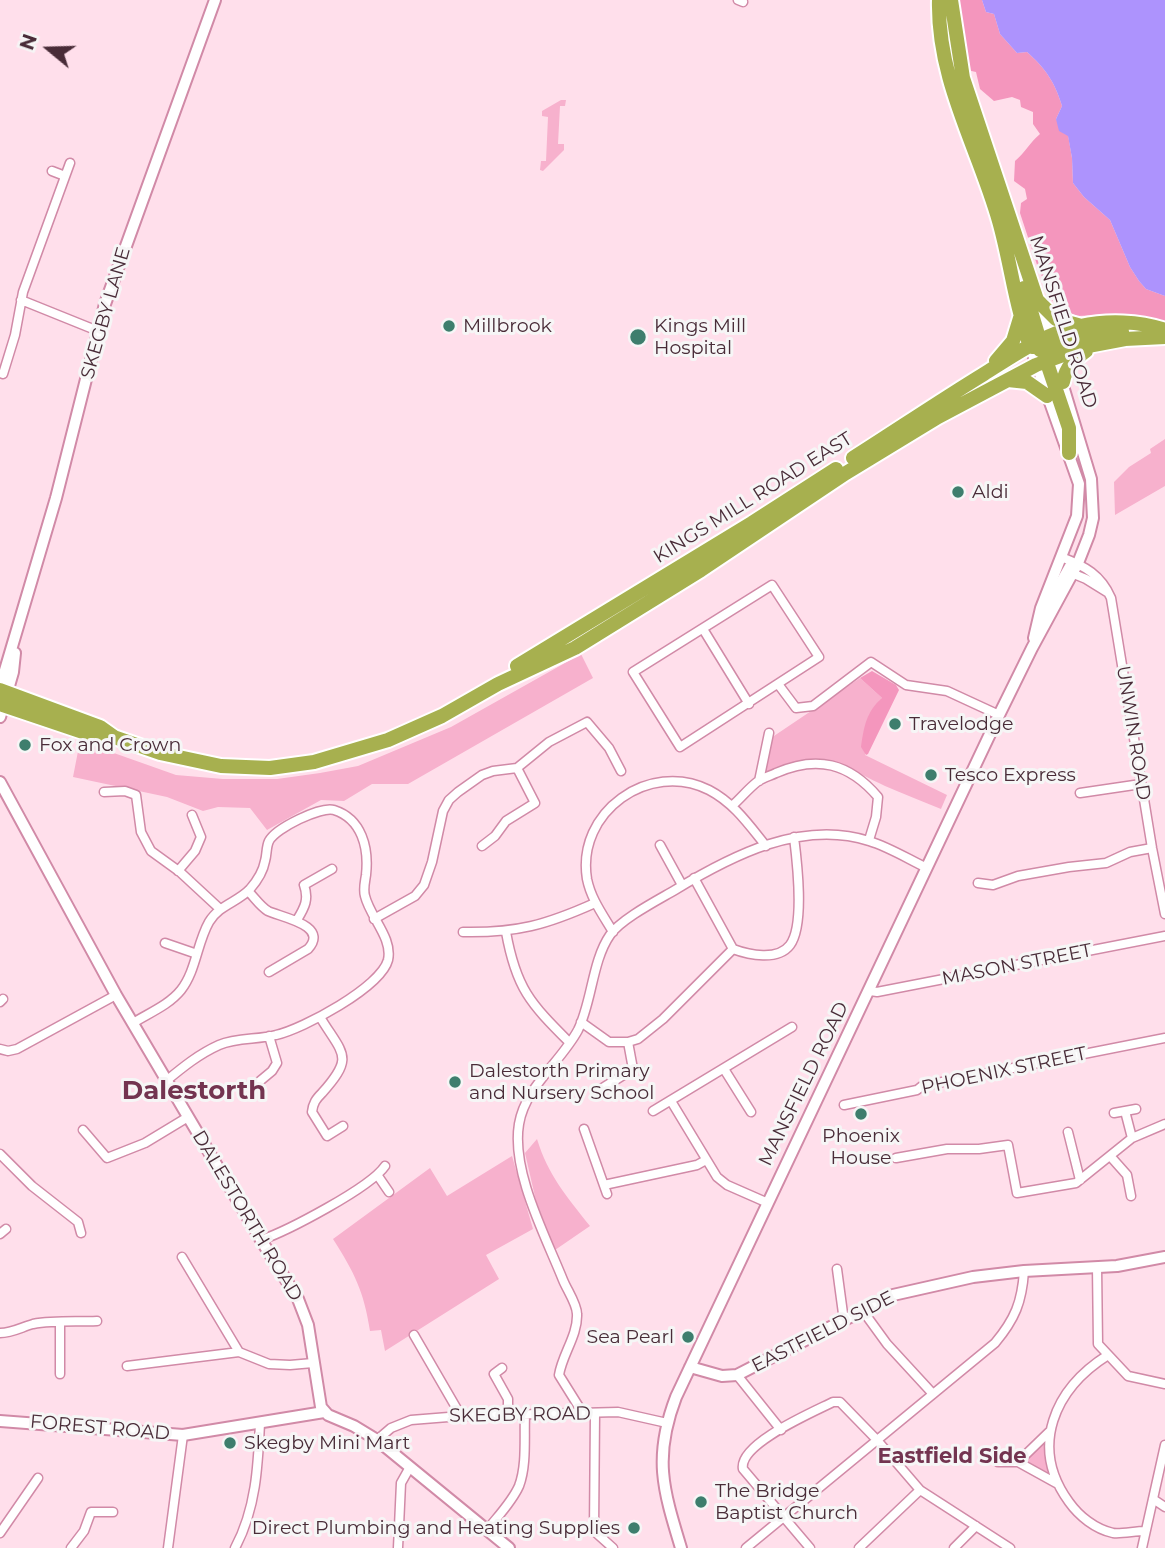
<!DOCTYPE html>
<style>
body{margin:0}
#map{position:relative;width:1165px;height:1548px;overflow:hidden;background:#ffdfeb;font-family:Montserrat,sans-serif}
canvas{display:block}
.north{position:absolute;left:14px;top:14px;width:70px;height:70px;-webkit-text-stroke:5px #f6f6f6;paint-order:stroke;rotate:289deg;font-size:19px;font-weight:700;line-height:28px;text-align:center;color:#492c38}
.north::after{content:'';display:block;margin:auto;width:24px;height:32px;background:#492c38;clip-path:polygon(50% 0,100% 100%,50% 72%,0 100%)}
</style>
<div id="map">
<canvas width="1165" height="1548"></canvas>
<div class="north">N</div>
</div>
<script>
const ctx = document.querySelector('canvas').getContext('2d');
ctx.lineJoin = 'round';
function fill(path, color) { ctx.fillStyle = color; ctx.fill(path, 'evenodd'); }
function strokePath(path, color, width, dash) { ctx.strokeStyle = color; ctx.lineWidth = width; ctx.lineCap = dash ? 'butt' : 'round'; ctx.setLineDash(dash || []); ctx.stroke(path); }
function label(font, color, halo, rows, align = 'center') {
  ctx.font = font + ' Montserrat,sans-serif'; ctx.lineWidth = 6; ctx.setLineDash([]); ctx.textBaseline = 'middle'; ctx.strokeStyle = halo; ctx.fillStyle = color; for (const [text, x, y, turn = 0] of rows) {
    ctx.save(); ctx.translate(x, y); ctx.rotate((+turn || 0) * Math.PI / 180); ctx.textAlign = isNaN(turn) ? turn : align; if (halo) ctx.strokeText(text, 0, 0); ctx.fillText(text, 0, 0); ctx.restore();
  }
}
const green = new Path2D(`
 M561,100h5l-1,6h-5l-2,38h6v6l-21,21 -3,-1 1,-9h5l2,-44 -6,-1v-5z
 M1165,439v47l-50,29 -1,-33 15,-15 22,-14 -1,-4z
 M581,654l12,24 -185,106h-36l-28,17 -23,-1 -54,30 -17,-22 -32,-1 -15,4 -36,-14 -94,-20 7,-36 96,34 47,4h54l43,-6 38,-7 93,-39z
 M860,678l22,20 -17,57 82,40 -6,14c-19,-8 -38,-15 -56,-23 -52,-24 -61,-39 -118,-13l-3,-4 7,-31z
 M537,1139c11,36 30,58 53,87l-35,24 -19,-49 -11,-48z
 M512,1156l21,73 -47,26 13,24 -114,72 -4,-21 -11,1c-6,-40 -16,-59 -37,-92l97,-71 17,28z
 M1045,1442l1,17 6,17 -24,-14 1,-5z`);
const forest = new Path2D(`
 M956,0h26l4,12 8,2 6,20 17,19 10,-1c18,16 28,30 35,54l-6,13 12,16 4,23 1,25 11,14 26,23 20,47 9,14 7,8 19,7v30l-38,-12 -50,2 -19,-9 -9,-10c2,-10 -2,-16 -9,-23l-20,-61 1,-10 6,-4 -2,-10 -11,-8 1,-20c10,-8 15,-19 25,-27l-7,-10v-12l-12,-5 -1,-7 -8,-3 -18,4 -14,-12 -4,-17 -9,-2z
 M872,671l24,14 3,5 -31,64 -2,1 -5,-8c3,-20 5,-35 21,-49l-22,-20z`);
const water = new Path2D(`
 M982,0h183v296l-19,-7 -7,-8 -9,-14 -20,-47 -26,-23 -11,-14 -1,-25 -4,-22 -9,-5 -3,-12 6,-13c-7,-24 -17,-38 -35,-54l-10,1 -17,-19 -6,-20 -8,-2z`);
const street = new Path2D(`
 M738,0l5,2
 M52,171l13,5
 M21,300l77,31
 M3,374l12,-39 8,-43 47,-129
 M1061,557c24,9 40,18 50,41l41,250 13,66
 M1069,572l17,7 21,13
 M772,585l47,72 -139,90 -47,-75z
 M1044,610l25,-44 9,-3
 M703,629l46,75
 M778,684l18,24 17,-2 58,-44 35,23 41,6 52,24
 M759,781l10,-48
 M104,792l21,-1 11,4 5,37 10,19 29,21 40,37
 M1080,793l61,-9
 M733,805c8,-7 15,-16 24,-23 5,-4 13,-6 19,-9 41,-18 73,-10 102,24l-2,20 -7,23
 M660,845l22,40
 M482,846l13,-10 11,-15 29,-18 -18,-35
 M178,871l17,-20 6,-14 -9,-22
 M694,878l39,71c16,6 45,12 57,-4 15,-20 7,-84 4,-108
 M978,883l15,2 25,-9 51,-9 37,-4 24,-11 22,-4
 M248,891c7,7 12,15 20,20 12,6 62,14 40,38l-39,23
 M374,919l41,-23 9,-11 8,-23 11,-51 6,-11 9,-8 24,-17 11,-4 24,-3 32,-26 38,-20 22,26 12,23
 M297,920c8,-13 12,-21 7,-35l28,-16
 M463,932c54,1 83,-7 132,-29
 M506,932c10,56 24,71 63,110
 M613,932c-10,-17 -22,-33 -26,-53 -11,-67 62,-119 122,-89 25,13 40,35 57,56
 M165,943l32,11
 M870,991l7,1 288,-56
 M0,1002l3,-3
 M320,1017c23,38 35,39 2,76 -6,6 -9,10 -10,19l15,24 16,-10
 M581,1022l28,20h19l10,-3 25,-20 70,-70
 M133,1023c16,-10 36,-18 48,-33 15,-19 16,-47 28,-68 10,-17 29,-20 41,-33 7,-8 13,-17 15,-28 2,-6 1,-14 4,-20 7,-13 52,-35 65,-31 28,9 35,38 32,65 -1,7 -3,14 -1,21 5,21 28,42 23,64 -7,27 -85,69 -112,75 -19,5 -39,2 -57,10 -20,9 -36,22 -53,36
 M0,1049l8,2 9,-2 99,-54
 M724,1069l27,43
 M254,1086l18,-15 5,-8 -8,-27
 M601,1089l32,-20 -5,-27
 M671,1101l46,76 10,8 41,18
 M844,1105l73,-15 5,-4 243,-48
 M653,1111l139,-84
 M1125,1111l7,27
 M1114,1113l22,-4
 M584,1129l23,65
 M83,1130l24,28 38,-15 43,-26
 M1068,1132l12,48
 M0,1154l32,32 46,36 3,11
 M1111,1157l16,18 4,21
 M896,1158l51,-9h32l29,-4 9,48 59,-10 56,-45 33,-14
 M378,1176l11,16
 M604,1185l93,-20 9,-5
 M0,1234l6,-5
 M261,1240c26,-9 109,-52 124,-74
 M182,1257l57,95
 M1097,1267l1,77 30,32 37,8
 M837,1269l7,52
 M863,1311l24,33 46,50
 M0,1333c12,0 22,-6 33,-9 21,-4 43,-2 64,-3
 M414,1335l47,81
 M1108,1355c-54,34 -79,92 -39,147 10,14 26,27 44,31 9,1 22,-2 32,-2
 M127,1366l112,-14 30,12 21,1 23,-2
 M502,1368l-8,6 14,25v15
 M60,1374v-52
 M737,1375l44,55
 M595,1413l-1,118 19,17
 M584,1415l-25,-40c3,-20 19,-40 18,-61 0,-10 -10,-24 -14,-34 -17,-43 -52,-108 -44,-156 6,-37 42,-62 59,-94 14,-28 14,-69 32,-95 11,-16 48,-35 65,-45 56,-34 127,-71 194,-49 20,6 39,18 58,27
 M377,1440l14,-12 20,-8 50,-4 157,-4 49,11
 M998,1462h20l38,21
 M1018,1462l31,-30
 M1153,1499l12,8
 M487,1530c11,-14 25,-28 32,-44 8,-21 5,-49 6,-71
 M0,1533l38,-55
 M71,1548l13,-17 7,-19h22
 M168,1548l15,-113
 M235,1548c21,-39 23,-82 25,-125
 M398,1548l3,-65 9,-16
 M746,1548l249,-205c20,-24 27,-41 29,-72
 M810,1548l-67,-79c-5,-25 70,-57 90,-67h7l37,38 43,50 90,58
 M859,1548l61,-58
 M954,1548l22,-22
 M1142,1548l23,-103`);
const secondary = new Path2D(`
 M1030,346l49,138 -2,32 -36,92 -7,30
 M0,687l56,-189 49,-194 110,-304
 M0,717l13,-45 2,-19
 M0,782l116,213 145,245 37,59 10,26 13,82 7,8 26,11 23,14 132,108
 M690,1367l32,9 15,-1 156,-80 80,-18 51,-6 93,-5 48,-9
 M0,1421l183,14 141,-23
 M681,1548c-18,-59 -28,-91 -5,-151l323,-682 33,-67 46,-85 11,-28 4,-17 -2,-39 -53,-176`);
const highway = new Path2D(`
 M939,0c-2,80 39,147 60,221 12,42 16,85 31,125
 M951,0l12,78 74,222 19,19 22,6
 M1024,288l16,53v9
 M1032,347h15l46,-12 29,-3
 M1046,354v6l23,68v25
 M996,361l17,-20 7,-23
 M1008,380l19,2 20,14
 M1063,382c3,-16 11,-22 23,-31
 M853,458c44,-28 87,-57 131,-84 30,-19 61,-41 96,-48 27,-6 60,-5 85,4
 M517,666l235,-143 84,-54
 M0,690l100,37 14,10 46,16 61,13 49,2 44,-6 74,-22 54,-24 56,-32 77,-36 126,-78 145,-97 92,-56 98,-52 52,-19 37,-7 40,-2
 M0,704l95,32h11`);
const markers = [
 [449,326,7,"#3e7e6d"],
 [638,337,9,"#3e7e6d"],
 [958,492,7,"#3e7e6d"],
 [895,724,7,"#3e7e6d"],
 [25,745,7,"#3e7e6d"],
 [931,775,7,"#3e7e6d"],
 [455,1082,7,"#3e7e6d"],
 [861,1114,7,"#3e7e6d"],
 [688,1337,7,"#3e7e6d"],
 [230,1443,7,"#3e7e6d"],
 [701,1502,7,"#3e7e6d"],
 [634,1528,7,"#3e7e6d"]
];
const streetNames = [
 ["SKEGBY LANE",106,313,-74],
 ["MANSFIELD ROAD",1063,322,72],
 ["KINGS MILL ROAD EAST",753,498,-32],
 ["UNWIN ROAD",1133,733,81],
 ["MASON STREET",1017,965,-11],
 ["PHOENIX STREET",1004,1071,-12],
 ["MANSFIELD ROAD",804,1084,-64],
 ["DALESTORTH ROAD",247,1216,59],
 ["EASTFIELD SIDE",823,1332,-27],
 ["SKEGBY ROAD",520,1415,-1],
 ["FOREST ROAD",100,1428,5]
];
const poiNames = [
 ["Millbrook",463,326],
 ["Kings Mill",654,326],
 ["Hospital",654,348],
 ["Aldi",972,492],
 ["Travelodge",909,724],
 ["Fox and Crown",39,745],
 ["Tesco Express",945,775],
 ["Dalestorth Primary",469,1071],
 ["and Nursery School",469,1093],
 ["Phoenix",861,1136,"center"],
 ["House",861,1158,"center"],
 ["Sea Pearl",674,1337,"right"],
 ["Skegby Mini Mart",244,1443],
 ["The Bridge",715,1491],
 ["Baptist Church",715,1513],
 ["Direct Plumbing and Heating Supplies",620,1528,"right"]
];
const neighbourhoodNames = [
 ["Eastfield Side",952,1457]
];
const districtNames = [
 ["Dalestorth",194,1091]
];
fill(green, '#f7b1cd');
fill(forest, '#f496bd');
fill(water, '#ad93fd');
strokePath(street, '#d18aa7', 11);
strokePath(secondary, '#d18aa7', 14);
strokePath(highway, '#fff', 18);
strokePath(street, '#fff', 8);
strokePath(secondary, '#fff', 10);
strokePath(highway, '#a7b04f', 14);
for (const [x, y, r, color] of markers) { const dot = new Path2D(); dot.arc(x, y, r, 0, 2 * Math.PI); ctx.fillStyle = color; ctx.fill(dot); strokePath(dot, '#f6f6f6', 2.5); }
label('19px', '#492c38', '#f6f6f6', streetNames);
label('19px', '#492c38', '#f6f6f6', poiNames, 'left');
label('bold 21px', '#733450', '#f6f6f6', neighbourhoodNames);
label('bold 26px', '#733450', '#f6f6f6', districtNames);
</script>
